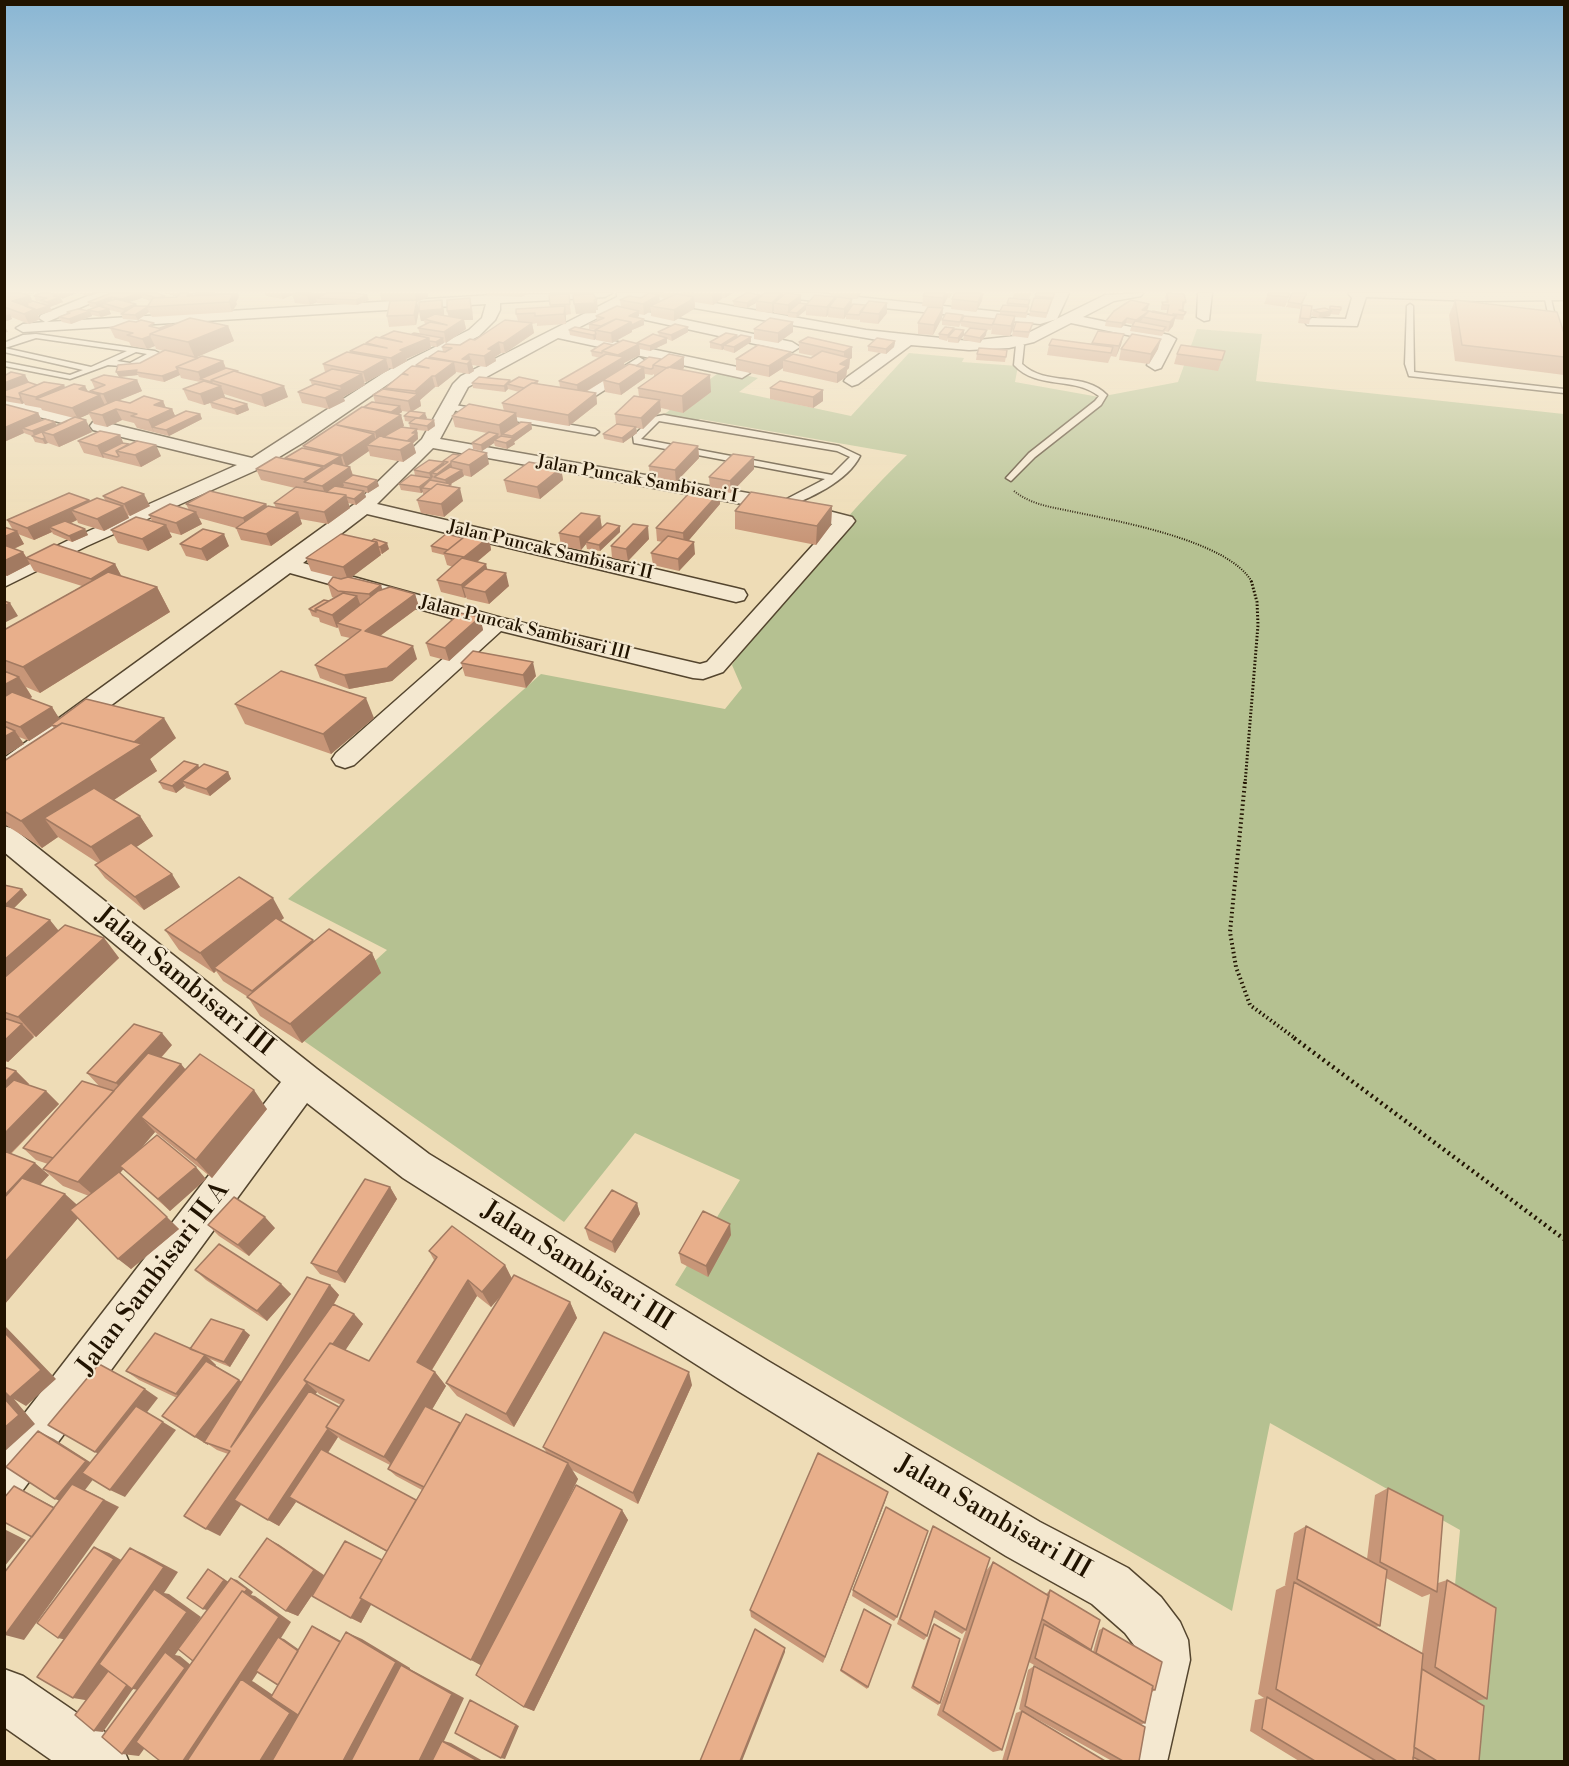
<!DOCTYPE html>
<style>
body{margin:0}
#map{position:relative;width:1569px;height:1766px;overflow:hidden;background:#eedcb6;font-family:"Libre Bodoni",serif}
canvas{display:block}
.frame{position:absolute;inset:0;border:6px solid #211300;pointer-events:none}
</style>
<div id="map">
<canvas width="1569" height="1766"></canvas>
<div class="frame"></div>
</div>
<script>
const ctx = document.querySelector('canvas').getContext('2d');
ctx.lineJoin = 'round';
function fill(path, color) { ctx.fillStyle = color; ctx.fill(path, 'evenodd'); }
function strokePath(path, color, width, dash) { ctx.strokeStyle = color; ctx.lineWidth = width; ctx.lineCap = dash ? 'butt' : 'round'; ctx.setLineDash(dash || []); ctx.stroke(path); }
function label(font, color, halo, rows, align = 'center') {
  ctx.font = font + ' "Libre Bodoni",serif'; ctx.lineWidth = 4.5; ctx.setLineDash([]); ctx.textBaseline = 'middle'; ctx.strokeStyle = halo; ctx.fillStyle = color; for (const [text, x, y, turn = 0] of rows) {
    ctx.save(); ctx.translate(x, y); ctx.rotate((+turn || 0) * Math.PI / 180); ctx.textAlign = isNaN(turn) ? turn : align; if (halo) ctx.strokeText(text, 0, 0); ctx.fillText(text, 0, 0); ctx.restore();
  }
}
const green = new Path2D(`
 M1197,329l65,5 -6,47 308,33v1347h-125l21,-231 -190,-107 -38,188 -557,-326 65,-105 -105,-47 -71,89 -270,-188 93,-84 -99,-51 253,-225 184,35 17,-21 -10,-23c53,-75 109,-146 175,-210l-207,-36 -5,3 -33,-6 60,-46 36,8 -19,14 112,24 58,-63 55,5 -2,4 56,4 -3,16 84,15 79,-15z`);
const minorTunnel = new Path2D(`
 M684,298l10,-5`);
const pathFar3 = new Path2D(`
 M1014,491c16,13 36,16 56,20 46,10 158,29 182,71`);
const pathFar2 = new Path2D(`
 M1245,784l13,-159 -1,-23 -6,-22`);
const pathFar1 = new Path2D(`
 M1245,782l-15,150 6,35 14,38 46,34`);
const path = new Path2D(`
 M1294,1038l270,201`);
const service = new Path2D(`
 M1546,293l4,2 14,58v16l-4,-2 -16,-72z
 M1410,304l3,2 1,66 150,17v4l-155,-17 -4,-12 2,-58z
 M36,334l119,17 4,2 -25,14 -26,-2 -38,14 -66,-13v-4l66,13 13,-5 -79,-18v-9l19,-8zM36,338l91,13 -36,16 -86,-19zM136,352l11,2 -17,9 -13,-2z
 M1017,340l7,5 -2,19c24,23 62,7 85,31l-6,10 -66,52 -24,24 -5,-3 23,-25 66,-52 4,-5c-26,-20 -62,-6 -85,-31l2,-20 -3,-3z
 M449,404l146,25 4,3 -4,3 -149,-26 -1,-2z
 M664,415l175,31 21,10c-12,25 -52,44 -78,52l-5,-3 2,-2 46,-24 -191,-36 -1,-7 20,-19zM659,421l178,30 13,6 -18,18 -191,-36z`);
const minor = new Path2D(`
 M95,293h19l-67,29 446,-27 119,-2 -7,4 -105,6v7l-5,10 -16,16 -82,42 -93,64 -43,26 -174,78 -83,41v-15l69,-34 164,-73 -144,-35 -3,-4 3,-4 6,-1 153,37 133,-86 84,-42 13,-12 4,-14 -463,28 -7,-4 7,-4 22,-2 -6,-4 2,-3z
 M617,293h41l208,37 103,11 55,-6 81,-40 38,-2 -2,3 -27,5 -31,16 86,18 7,4 -15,29 -6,2 -8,-5 13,-23 -89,-19 -37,19 -25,6 -40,2 -58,-5 -53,39 -6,2 -8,-5 2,-3 49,-35 -264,-46 -2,5 -59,30 172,36 8,5 -8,5 -184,-40 -90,49 -28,52 342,60 70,18 3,4 -3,4 -129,147 -20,7 -10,-1 -192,-47 -147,134 -9,3 -9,-3 -4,-6 4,-6 144,-127 -190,-53 -276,204 -10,3v-22l352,-255 66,-64 31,-55 8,-8 156,-79zM433,448l348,63 51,13 -125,138 -7,2 -198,-46 -199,-55 64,-49 369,88 8,-2 3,-5 -3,-5 -8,-2 -359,-84z
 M770,293h49l220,23 7,-3 9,-20h14l-12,26 -17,5 -263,-27z
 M1198,293h14l-3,27 -5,1 -7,-4z
 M1348,293h216v7l-87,1 -111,-4 -9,29 -50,-1 -2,-3 7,-4 34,1 6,-21z
 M628,308l164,34 8,5 -8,5 -169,-37 -2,-3 2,-3z
 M639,357l8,5 -3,3 -55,35h-12l-2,-3z
 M4,398l72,18 3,4 -3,4 -6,1 -66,-17z
 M4,826l10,3 303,240 112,85 339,207 272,161 88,46 33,29 19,25 8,18 2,20 -23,102h-54l25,-102 -1,-11 -12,-16 -33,-29 -86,-48 -268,-165 -335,-213 -96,-75 -287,391 -16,7v-61l277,-358 -277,-230z
 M4,1669l19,7 98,67 8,19h-75l-50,-35z`);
const wall = new Path2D(`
 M7,293h28l-8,2 3,1 3,6 9,2 -1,-2 -5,-1 -2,-5 7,-3h36l-16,5 2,4 -13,5 2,4 -14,4 2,4 -11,5 -18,-7 1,2 -8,3v-28z
 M77,293h21l-9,3z
 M111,293h46l8,5 12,-1 -13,-4h29l1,3 45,1 -3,5 1,2 -5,8 -80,5 -3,-5 -11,8 -15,-1 -2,-5 1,-1 -13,-3 2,4 -10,3 -9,-2v1l-21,8 -9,-2 -3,-5 9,-3 -1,-2 22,-1 6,-3 -5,-1 -2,-5zM142,298l9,3 -3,5h-12v-2l-7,-2z
 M265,293h89l15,7 -12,5 -40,-2v-1l-7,3 -15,-2 -3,-8 -9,4 -17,-3z
 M380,293h48v4l-11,5 2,7 25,1v5l5,1 -2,-5 25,-3 1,12h-9l2,9 -20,14 -2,-1 -7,5 -6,-1v2l-25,11 1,2 -14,8 -5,-1 1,2 -23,12h-2l1,3 -22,12 2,4 -16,8 -27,-6 -4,-11 14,-7 -2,-5 15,-8 -2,-8 27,-11v-2l16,-7v-1l16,-5 -1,-1 39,-3 -2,-6 7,-4 -1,-3h-3l-2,-10 -3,14 -27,2 -2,-11 7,-15 -13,-1z
 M486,293h43l-8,4 -34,-2z
 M643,293h7l5,1v-1h78l-8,5h-3l-9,7 -18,-3v5l-1,1v1l-20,12 -23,-5v-5l-7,4 -5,-1v2l-3,2 8,7 -12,5v2l-20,11 -16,-3v-1l-2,1 -24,-5 -1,-5 26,1v-1l-6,-1v-5l8,-3 -1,-5 25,-9 -1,-7 21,-2 8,-4zM659,297l5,1 -4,4z
 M831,293h30l-4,6h-5v7l35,7 -9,11 -18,-2v-3l-1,1 -13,-1v-3l-2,3 -16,-2v-2l-2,2 -20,-2v-5l-10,8 -8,-1v-2l-14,-2v-2l-2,2 -16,-2v-8l-9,5 -13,-2 -1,-5 27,-6v1l23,-1 18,8 6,1 24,-8z
 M925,293h27l-2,5h-3l-5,10 -20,-2 1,-10z
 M955,293h30l-2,2 -1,6 -6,11 -25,-3 1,-10z
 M1014,293h17l-2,6 -16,-1z
 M1036,293h19l-9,25 -17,-2z
 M1167,293l19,9 -2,5h-1l1,10 -1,3 -8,-1 -2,7 -5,6 -3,-1 -3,5 -32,-5 2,-7 -6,-1 -5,5 -16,-2 1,-5 42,-12 -2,1 21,4 1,-4h-7v-3l1,-5h4l-1,-5z
 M1268,293h22l-5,14 -21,-3z
 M569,294l2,20 -5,1v9l-29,2v-3l-5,1 2,9 -29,20h-4l-6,4 1,4 -10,6 -14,-2 2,6 -5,3 -13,-2 -18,15h-3l-15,13 1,6 -8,5 14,7 -1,1 8,1 1,6 -7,5 -11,-1 1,9 -5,4 3,10 -13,9 -33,-6 -1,-5 -23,15 4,1 3,8 26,11 -11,7 -4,-1 2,5 -10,8 -8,-2 2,5 -22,16 -28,-5 2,5 -31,22 -30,-6 -5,-12 -37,-10 3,6 -21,11 -12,-3 3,5 -24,14 -30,-8 -7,-13 41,-9 -3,-6 40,-5 -3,-6h80l1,3 9,1 -2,-5 21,-15 -34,-8 -5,-11 30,-10 -1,-1 19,-10 -1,-2 61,-39 11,-5 -2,-7 12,-6v-1l18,-14v-1l13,-7v-1l13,-6v-2l14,-5 -1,-5 18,-2 58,-24 -2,-7 34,-7 -1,-12zM402,411l7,1 -5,4 1,5 6,1 -2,1 1,5 -8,-1 2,-1 -3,-11 -2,-1 3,-2z
 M1305,298l-3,7 9,10 2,-5h16l1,-4 11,4 -2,5 -9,-1v2l-12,2 -7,-3 -2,9 -11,-1 3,-17 -1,3 -14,-2 2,-5z
 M1030,300l-2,12 -2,6 -11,-1 -1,9 -4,10 -19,-2 1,-6 -1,2 -20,-2 15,7 -6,8 -17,-3 1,-5 6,-7 -9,-2v-3l-2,4 -17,-2v-5l53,-1 5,-4v-4l7,-6v-2z
 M1455,300l109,33v42l-109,-14 -6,-46z
 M943,308l-1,10 -9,17 -15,-1v-11z
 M1033,323l-5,15 -16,-2 1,-5z
 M228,326l6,15 -38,16 27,4 3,7 12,4 50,25 -23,10 -41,-13 1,3h-1l23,7 2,6 -12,5 -25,-7 -2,-5 -6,2 -16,-5 -5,-11 17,-7 -19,-4 -1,-3 -16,7 -25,-5 -1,-2 -19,2 18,3 5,11 -23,9 11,3 33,-2 3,7 6,1 3,7 25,-2 2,5 -33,17 -32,-8 -3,-5 -12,-3 -15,7 -13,-3 -5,-10 -10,4 13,14 -33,15 -11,-4 -3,1 -10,-2 -3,-6 -8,-3 -20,9 34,-29 4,7 15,5 17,-7 -32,-8 -1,-2 -16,-3 -1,-2 -2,1 -18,-3v-26l33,10 28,2 26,6 -1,-2 5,-2 -4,-9 28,-3 21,-14 24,-12 -8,-2 -1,-3 -8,3 -16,-3 -2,-4 -14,-4 -5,-10h50z
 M954,328l-1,2h11v5l-6,8 -10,-1v-3l-1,2 -8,-2v-5z
 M754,329l39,3 -15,11 -24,-4z
 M658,332h30l-16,9 -5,-2v4l-17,8 -10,-2v6l-16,8 1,4 11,-1 13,-9 35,11 -2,2 29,22 -28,21 -22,-5v3l-18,18 -7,-1 1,5 -14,10 -19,-4 -1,-5 13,-10 -1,-10 24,-17 -1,-9 17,-12h-1v-2l-2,1 -7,-1v4l-24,17 -16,-3 -2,-11 -17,11 10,1 1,11 -28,22 -53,-9 2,7 13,-1 1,6 -18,13 1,2 -8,5 -12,-3 -1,-3 -12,8 -9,-2 -1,-6 15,-10 -32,-6 -3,-11 52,-5 -2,-8 17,-11 -11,-3 -3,3 -32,-4 -1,-5 38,-3 1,2 27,-1v3l22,3 -1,-6 41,-23 -8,-2 -1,-5 22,-6 24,-2 22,-7z
 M1124,334l-3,11 -5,12 -5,-1 -3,7 -61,-8 2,-10h42l1,-2z
 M737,337l14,5 -17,11 -10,-3v-1l-2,1 -12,-2v-6z
 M895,341l-1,6 -8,7 -18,-3v-5z
 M799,342l53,5v11l-2,1 -1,9 -2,2 -1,7 -9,6 -54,-12v-3l-14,9 -33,-7v-11l55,-7v3l20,3 3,-2 -15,-3z
 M1121,349h37l-9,15 -30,-4z
 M1007,350l-2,12 -29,-2 1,-6z
 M1225,351l-7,20 -44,-7 3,-10z
 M780,381l43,20 -10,7 -43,-9v-11z
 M120,435l3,8 38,13 -20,11 -57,-14 -6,-12z
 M698,446l1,12 -23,24 -26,-5 -1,-11z
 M453,454l36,10 -18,13 -8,-2 1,1 -13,8 1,3 11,14 -19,16 -23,-4 -4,-13 8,-6h-2v-2l-2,1 -20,-3 -2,-6 16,-8 -1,-6 30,-8 -1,-1z
 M754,457v12l-23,24 -21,-4 -1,-12z
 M561,468l2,12 -23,19 -33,-7 -3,-12z
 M720,492v12l-32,37 7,13 -16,17 -26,-6 -2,-12 12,-11 -6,-1 -1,-13z
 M103,496l47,10 -20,10 -2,-1 1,3 -25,13 -26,-8 -1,-3 -6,3 14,6 3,6 -16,7 -19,-8 -1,-2 -18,8 -16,-6 6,10 -10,5 9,3 4,6 88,6 6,12 36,11 13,25 -130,81 -14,-6 6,10 -3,2 23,8 7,12 117,19 -26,21 7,12 -43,29 26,16 13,20 -17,11 44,40 -36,23 -39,-32 -10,-13 3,-2 -40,-26 -16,11 -38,-24v-63l50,-33 -2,-2 -23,15 -10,-4 5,7 -20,12v-126l78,-44 -48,-15 -4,-7 -23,12 -3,-1v-48l9,3 -6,-10 82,-20 1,1 15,-1z
 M832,506l-1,19 -15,20 -81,-16v-18z
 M600,516l2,12 18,-2v6l-20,19 -13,-2 -1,-5 -5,6 -20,-4 -2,-13z
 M341,534l48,15 -7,5 -2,-1 1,2 -30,22 32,13 32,4 4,13 -39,29 37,23 -25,22 -43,8 -29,-11 -5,-13 35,-27 -9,-2 -3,-9 -1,1 -17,-6 -1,-4 -7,-2 -3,-7 25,-11 -2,-1 -4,-13 15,-5 -32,-8 -5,-13z
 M489,537l2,13 -14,12 32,24 -20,18 -22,-5 -1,-2 -1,1 -24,-6 -4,-12 16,-13 -6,-2 -3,-10 -12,-3 -1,-6 32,-8z
 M649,539l-21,22 -16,-3 -1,-12z
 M180,544l49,2 -22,15 -21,-5z
 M480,617l3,13 -34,31 -19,-5 -4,-13z
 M461,663l75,13 -10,12 -61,-12z
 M235,704l139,14 -43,36 -86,-30z
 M198,765l1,3 29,4 3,7 -21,17 -24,-8 -1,-2 -9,7 -13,-4 -4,-7z
 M4,885l18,4 5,6 -13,13 44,23 46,7 15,20 -83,79 -4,-2 2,2 -26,25 -4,-1z
 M284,918l-4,3 33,19 1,2 58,11 9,20 -79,70 -42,-27 -12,-19 -25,-16 -7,-10 -2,2 -35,-23 -14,-20z
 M172,1045l-11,13 20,6 4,5 82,40 -55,69 -57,-46 -15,17 66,30 -36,32 -47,-42 -3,4 59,56 -48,40 -53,-51 -74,87v-238l12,4 13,13 -1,1 18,6 13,13 -48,50 38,21 -9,10 37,20 12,-9 -26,-10 -20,-17 5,-5 -12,-4 -13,-12 91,-57 -15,-5 -12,-13z
 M390,1187l7,12 -52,84 -25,-9 -9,-11z
 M637,1203l3,11 -25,39 -26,-13 -4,-12z
 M208,1225l67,3 -26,28 -30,-20z
 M731,1235l-23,42 -27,-14 -2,-10z
 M429,1251l76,14 7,14 58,23 7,16 -63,109 -57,-31 -11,-13 57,-89 -12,13 -14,-11 -45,74 3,2 11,14 -14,23 28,14 87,30 -4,-6 149,-62 -54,119 -66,-34 6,9 -19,37 63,-6 6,10 -94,191 -10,-4 -43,-42 -110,-61 -10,19 -10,-5 -35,-29 -18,27 -12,-5 -8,-67 46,31 58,-15 5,-8 -91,-50 -17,24 -38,-22 -21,32 8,-82 -11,-4 -9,-6v1l-46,-29 15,-18 -38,-18 -13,-9 64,-22 60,-14 -20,32 -20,-8 6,6v1l26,16 88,-97 9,10 -5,9 20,10 9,10 -18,26 24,11 65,-101zM317,1392l2,2 22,11 -2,2 -24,-12zM338,1437l3,3 49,25 -2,4 8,7 26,14 -6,10 -88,-47z
 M195,1270l86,14 10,10 -24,27 -61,-41z
 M1388,1488l50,95 9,-3 40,119 -13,2 5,60h-180l-49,-30 5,-31 9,-2 -6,-4 18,-104 10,-5h-1l9,-52 12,-7 61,33 8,-64zM1386,1578l36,19 8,-3 -8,59 -46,-26 4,-1z
 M888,1492l-65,171 -72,-46 -1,-7z
 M933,1526l40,83 13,-38 7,-9 53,32 4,-4 40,60 3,2 6,-22 4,-2 52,62 -3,2 -7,31 -5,2 -1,36h-27l-86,-48 79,48h-103l14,-48 5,-2 -2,-2 9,-39 6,-4 27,15 -32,-19 4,-14 -31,102 -9,2 -56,-37 29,-85 -4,4 -29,-17 -6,19 -3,4 -27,-16 33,-92z
 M853,1590l44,27 -3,4 -42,-25z
 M864,1609l4,78 -1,2 -27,-18z
 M934,1624l6,79 -2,2 -27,-17 21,-62z`);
const shadedWall = new Path2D(`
 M61,293h16l-15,6 -3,-5z
 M87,293h11l-9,3z
 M140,293l2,5 -18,6 -2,-5z
 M178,293h15l2,7 -15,-2z
 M215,293h23l1,4 -3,5 1,2 -5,8 -3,-10 -31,2 -3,-9z
 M281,293h10l1,2 -9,4z
 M312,293h22l-18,5 1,4 -7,3 -3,-10z
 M415,293h13v4l-11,5 2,8 23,-10 2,10v9h-20v2h-3l-2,-10 -3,14 -2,-10 2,-15z
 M520,293h9l-8,4z
 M715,293h7v6l-9,6 -1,-10z
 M725,293h8l-8,5z
 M782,293h1v9l-9,1v8l-2,2v-10z
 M857,293h4l-4,6z
 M946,293h2l-1,6 -5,9 1,-10z
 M982,293h1l-1,8 -6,11 2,-10z
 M57,295l1,3 2,-1 3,5 -13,5 2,4 -14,4 2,4 -11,5 -5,-10 11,-5 14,-3 -2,-4 6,-6z
 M367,295l2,5 -12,5 -1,-5z
 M659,295l1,10 -10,1 1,5 -7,4 -1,-11z
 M760,295v5l-4,1v2l-9,5v-5z
 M801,295v10l-13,7v-7z
 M30,296l5,10 -10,-2 2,4 -15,-7z
 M111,297l3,5 -11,1 1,3 -6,2 -3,-5z
 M694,297l1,10 -1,1v1l-20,12v-11z
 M835,297v10h-6l-1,8 -2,2 1,-10z
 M470,298l2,10 1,12h-9l2,9 -20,14 -2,-11 6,-11 -3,-10z
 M852,299l-1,10 -5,5v2l-2,3v-10z
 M597,300l1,10h-2v3l-20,1 -2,-10z
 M887,303v10l-9,11 1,-10z
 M136,304l2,5 -13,5 -2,-5z
 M1149,304l-1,5 -7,6 1,-5z
 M806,305v5l-10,8 1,-5z
 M565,306l1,11v7l-2,-10z
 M147,307l2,5 -11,8 -3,-5z
 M943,308l-1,10 -9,17 1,-10z
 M109,309l2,5 -10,3 -3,-5z
 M90,311l2,5 -21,8 -2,-5z
 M639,311v5l-9,5 -1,-5z
 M1149,311l-6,6 -1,3 -7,5 1,-5z
 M1332,311l-2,5 -12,2 2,-5z
 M10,314l2,5 -8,3v-6z
 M1176,315l-3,11 -5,6 2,-10z
 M1015,316l-1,10 -4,10 1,-10z
 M1127,318l-1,5 -5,5 1,-5z
 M644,319v6l-12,5v2l-20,11 -1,-10 20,-11z
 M793,322v10l-15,11v-10z
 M532,323l2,10 -29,20 -2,-10z
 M4,325l4,7 -4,1z
 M228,326l6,15 -39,17 -7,-16z
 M688,327v5l-16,9 -1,-6z
 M964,330v5l-6,8v-5z
 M987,330l-1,5 -6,8v-5z
 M596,334v5l-2,1 -1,-5z
 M1124,334l-3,11 -5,12 3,-11z
 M737,335v6l-13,4v4l-2,1 -1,-5z
 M150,336l5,10 -8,3 -5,-10z
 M751,337v5l-17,11v-6z
 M429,338l2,10 -25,11 1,2 -14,8 -2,-11 9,-8z
 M443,338l1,5 -7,4 -1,-5z
 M667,338v5l-17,8v-5z
 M1161,339l-3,10 -9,15 2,-10z
 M895,341l-1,6 -8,7v-5z
 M499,342l2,11 -6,4 1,4 -10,6 -2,-11 4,-7z
 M639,344l1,11 -16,8 1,5 -47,28 -1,-11 42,-25 -1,-5z
 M852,347v11l-2,1 -1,9 -2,2 -1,7 -9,6v-10l3,-9 4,-2v-10z
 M791,352v10l-8,-2v8l-14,9v-11z
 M469,354l5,17 -5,3 -2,-10 -5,-5z
 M684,357v11l-15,11 -1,-11z
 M386,359l3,11 -23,12 -3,-10z
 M223,361l4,11 -26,8 -3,-8z
 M454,362l2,11 -18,14 -3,-11z
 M644,367l1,11 -24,17 -2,-11z
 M137,370l-1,2 2,3 -19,2 -3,-5z
 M178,370l2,5 -16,7 -2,-6z
 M362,374l3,11 -22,12 2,4 -16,8 -4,-11 16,-8 -1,-4z
 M25,375l6,11 -27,10v-14z
 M710,375l1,17 -28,21 -1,-17z
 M432,376l3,11 -15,13 1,6 -10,6 -3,-11 8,-5 -1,-5z
 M137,380l5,11 -34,14 -5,-11z
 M510,380l1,5 -4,-1 1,5 -3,3 -1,-6z
 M64,385l6,12 -33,2 -1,-2z
 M85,386l6,11 -12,-8z
 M221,386l4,11 -14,6 -1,-1v1l-6,2 -4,-11z
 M284,386l4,11 -23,10 -4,-12z
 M823,390v11l-10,7v-11z
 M596,393l1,11 -28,22 -1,-11z
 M100,395l6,12 -18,5 1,2 -11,5 -6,-11z
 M21,398l3,5 -2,1 -3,-5z
 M660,400l1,11 -18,18 -2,-11z
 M163,401l4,10 5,-2 5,11 -25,7 2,5 -6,-12 6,-15z
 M247,404l2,6 -12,5 -3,-6z
 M400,406l2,6 -9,6 -2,-6z
 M116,409l6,11 -15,7 -5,-12z
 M38,413l6,12 -22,3 2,5 -20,9v-14z
 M425,413l2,5 -6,5 -2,-5z
 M516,413l2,11 -17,12 -2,-11z
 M200,414l2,5 -33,17 -3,-6z
 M401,415l3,11 -22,15h-5l-2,-9z
 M86,420l6,12 -33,15 -6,-12z
 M434,420l1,6 -7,5 -1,-5z
 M55,422l3,6 -16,4 -7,5 -3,-6z
 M531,423l1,6 -18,13 1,2 -8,5 -1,-6 7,-4 -1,-3z
 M636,427l1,6 -14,10 -1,-5z
 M417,429l1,10 -5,4 3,10 -13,9 -3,-12 12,-17z
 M374,434l4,12 -11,-1 2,6 -23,16 -4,-12z
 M498,434l1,6h-5v3l-12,8 -1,-6z
 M120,435l5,12 -23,6 2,4 -1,1 -6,-12z
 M45,438l3,5 -3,1 -3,-5z
 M156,445l5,11 -20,11 -6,-12z
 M698,446l1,12 -23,24 -1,-12z
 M487,453l2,11 -18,13 -2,-12z
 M341,456l3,12 -16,10 -4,-12z
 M754,457v12l-23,24 -1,-12z
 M444,462l1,6 6,-5 2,6 -13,10 -3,-5 -5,-1 1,4 -2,2 1,5 -10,4 1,4 -2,1 -2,-6 12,-8 -2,-6z
 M323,467l4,12 -22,3 -1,-3z
 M350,467l4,12 -11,3 1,4 -13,8 -6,-1 -3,-7z
 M561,468l2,12 -23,19 -3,-12z
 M462,470l2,6 -17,10 -2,-6z
 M377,480l2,6 -11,7 -1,-6z
 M460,488l3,13 -19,16 -3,-13z
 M364,491l2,6 -10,8 -2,-6z
 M720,492v12l-36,42 -1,-13z
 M144,494l6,12 -20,10 -6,-12z
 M346,495l4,13 -22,16 -4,-12z
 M89,500l6,12 -24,-2 6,10 -21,10 -7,-3 3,5 -18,8 -7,-12z
 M266,504l5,12 -23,15 -5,-13z
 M123,506l6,12 -25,13 -7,-12z
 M832,506l-1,19 -15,20 1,-19z
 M196,512l6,12 -21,11 -5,-12z
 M298,512l4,12 -31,22 -5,-12z
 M600,516l2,13 -16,13v2l-5,6 -2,-13z
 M166,525l6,12 -24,14 -6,-12z
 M620,526v6l-20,19 -1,-6z
 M648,526l1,13 -21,22 -2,-12z
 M85,529l3,6 -16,7 -3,-6z
 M17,531l7,13 -20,9v-16z
 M224,534l5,12 -22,15 -6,-12z
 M489,537l2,13 -24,20 -3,-13z
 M377,542l4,13 -33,25 -5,-13z
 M694,542l1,12 -16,17 -1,-12z
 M387,543l2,6 -7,5 -2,-7z
 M23,552l7,12 -23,12 -3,-3v-12z
 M115,564l7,13 -24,15 -7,-13z
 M486,564l3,12 -26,11 3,10 -1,1 -4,-13z
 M506,573l3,13 -20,18 -4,-12z
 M381,585l4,12 -12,10 -4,-13z
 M157,587l13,25 -130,81 -17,-26z
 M415,594l4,13 -50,37 -4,-13z
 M357,596l5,13 -25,14 1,4 -1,1 -5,-13z
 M10,603l8,13 -14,7v-17z
 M480,617l3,13 -34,31 -4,-13z
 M413,646l4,13 -25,22 -43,8 -5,-14z
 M533,662l3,14 -10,12 -3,-13z
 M4,677h15l13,20 -28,16z
 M366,698l8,20 -43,36 -8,-20z
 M52,707l9,14 -10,4 1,1 -23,15 -9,-14z
 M164,718l12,20 -26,21 7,12 -91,61 -22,-14 14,19 -16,11 -21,-27 110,-76z
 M15,731l9,13 -20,12v-19z
 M198,765l3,7 -19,9 3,5 -9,7 -4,-7z
 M228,772l3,7 -21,17 -4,-7z
 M140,816l13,20 -48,32 -14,-21z
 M172,874l8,13 -36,23 -9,-13z
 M22,889l5,6 -23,23v-12z
 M273,898l11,20 -67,52 -3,-2 2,3 -2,2 -14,-20z
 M50,920l21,26 -67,61v-47z
 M104,938l15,20 -83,79 -18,-20z
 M313,940l7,13 -60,51 -8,-13z
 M372,953l9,20 -79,70 -12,-19z
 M22,1024l12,13 -26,25 -4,-3v-18z
 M162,1033l10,12 -45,50 -11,-12z
 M181,1064l15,19 -55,34 14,15 -57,67 -20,-17z
 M16,1071l13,13 -25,24v-25z
 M254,1090l13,19 -55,69 -16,-18z
 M46,1091l13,13 -55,56v-26z
 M35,1163l14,12 -45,48v-27z
 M196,1167l10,12 -36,32 -12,-12z
 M390,1187l7,12 -52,84 -8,-11z
 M65,1194l19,17 -80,94v-42z
 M637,1203l3,11 -25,39 -3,-11z
 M167,1217l12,12 -48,40 -13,-10z
 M265,1217l10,11 -26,28 -11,-11z
 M730,1224l1,11 -23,42 -2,-11z
 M505,1265l8,16 -22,26 -9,-15z
 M468,1280l9,16 -49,80 -11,-14z
 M281,1284l10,10 -24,27 -10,-10z
 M330,1285l9,10 -96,160 -12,-8z
 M570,1302l7,16 -63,109 -8,-13z
 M354,1314l9,10 -43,64 -13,-6z
 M4,1325l52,54 -30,27 -12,-7 21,25 -31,28z
 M244,1330l6,5 -20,32 -6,-5z
 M205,1355l11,10 -27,38 -13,-9z
 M435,1372l11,14 -49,83 -13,-12z
 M689,1372l3,13 -54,119 -5,-11z
 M239,1380l11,9 -46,53 4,2v1l-13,-8z
 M307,1383l10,9 -97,144 -14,-7z
 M145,1389l13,9 -48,62 -15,-8z
 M163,1422l13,8 -51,67 -15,-7z
 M328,1429l10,8 -42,64 -7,-4 7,5 -17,24 -11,-6z
 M38,1431l16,8 47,30 -16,21 34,17 -95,133 -19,-5 67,-129 -17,-7z
 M568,1463l10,16 -92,189 -15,-8z
 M14,1486l8,4 43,23 -8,-3z
 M888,1492l-3,10 -62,161 2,-6z
 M622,1510l6,10 -94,191 -10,-4z
 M4,1529l22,11 -22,27z
 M267,1538l11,6 47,32 -27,40 -12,-5z
 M94,1547l15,6 21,12 -55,77 -17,-4z
 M130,1548l14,6 34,18 -14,21 5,1 32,23 -26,38 5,1 19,16 -60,84 -17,-2 26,-62 -15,-3 -30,43 -9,-1 -3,-30 -18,-3z
 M383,1561l9,6 -31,56 -10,-5z
 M208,1569l6,3 16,11 -20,28 -7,-2z
 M231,1578l6,2 16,12 -2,3 4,1 36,26 -10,16 3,1 24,17 -21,33 -7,-50 -28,42 2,1 45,31 13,-87 11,5 27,15 -76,115h-91z
 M346,1632l16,7 48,29v1l54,29 -20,43 7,2 32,18h-140z
 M785,1648v4l-43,109h-2z
 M470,1700l49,26 -14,33 -4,-1z`);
const building = new Path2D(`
 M7,293h14l9,3 -18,5 23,8 -11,5 -20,-7v-13z
 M41,293h9l7,2 -4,1 7,1 -13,5 -6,-2 6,-2 -13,-2z
 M111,293h28l-17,6 -11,-2 -16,6 -7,-1z
 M140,293h17l8,3 -8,2z
 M180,293h9l-2,3 46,-2 -4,8 -82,5 6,-9 24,-1z
 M195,293h20l-20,2z
 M295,293h17l-5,2z
 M327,293h27l13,2 -11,5 -40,-2z
 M649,293l10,2 -16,9 -23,-4 9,-4 12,2z
 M746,293h4l10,2 -13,8 -14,-2z
 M764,293h18l-10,10 -16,-2z
 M786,293l15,2 -13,10 -14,-2z
 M925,293h21l-3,5 -20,-2z
 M955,293h27l-4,9 -26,-3z
 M1036,293h18l-1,5 -18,-2z
 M1167,293l17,1 2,8h-3v8h-4l7,2 -2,3 -11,-1 3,1v1l-24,-4 1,-1 14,3 2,-9h-6l-1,-3h6z
 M1268,293h22l-2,4 -20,-2z
 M1292,293h15l-6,11 -13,-2z
 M569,294l1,10 -20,1 -1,-10z
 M593,294l4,6h-3l1,3 -21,1 -1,-9z
 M676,294l18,3 -3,2h2l-19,11 -24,-4z
 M815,295l20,2 -8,10 -21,-2z
 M837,297l15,2 -8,10 -15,-2z
 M470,298l1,11 -24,2v-11z
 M1009,298l21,2 -2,5 -21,-2z
 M1034,298l18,1 -5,14 -17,-2z
 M116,299l20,5 -13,5 -20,-6z
 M417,300l-3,15 -27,1 3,-15z
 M442,300v9l-23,2v-9z
 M1131,300l18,4 -7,6 7,1 -13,9 -9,-2 -5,5 -16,-2 8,-10z
 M1455,300l102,12 7,21v24l-102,-12z
 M33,301l16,5 -13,4 -11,-4 3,-1 -3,-1z
 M869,301l18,2 -8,11 -19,-2z
 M799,303l8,1 -10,9 -9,-1z
 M853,304l13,1 -7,10 -13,-1z
 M1003,305l26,2 -3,6 -26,-2z
 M1302,305l10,1 -2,13 -10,-1z
 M99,306l10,3 -11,3 -10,-2z
 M134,306h15l-14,9 -14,-1z
 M565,306l-1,8 -29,2v-3l-19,1v-5z
 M617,306l22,5 -10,5 15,3 -12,6 -1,-3 -15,-3 -15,7 -12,-2 15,-6 -8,-2z
 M1330,306l11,1v3l-11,-1z
 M928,307l15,1 -9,17 -16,-2z
 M1325,308l7,3 -12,2 -7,-3z
 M78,309l12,2 -21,8 -10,-2 11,-4 -3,-1z
 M1149,311l27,5 -6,6 -27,-5z
 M946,313l17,2 -3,7 -18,-2z
 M435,314l29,5 -20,13 -26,-4 12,-6 17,3 -23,-6z
 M997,314l18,2 -4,10 -18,-2z
 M964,316l31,3 -3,6 -31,-4z
 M190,318l38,8 -40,16 -38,-8z
 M770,318l23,4 -15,11 -24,-4z
 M616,319l15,3 -20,11 -16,-3z
 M141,320l13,3 -5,3 13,3 -12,5v2l-8,3 -15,-4 6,-2 -23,-5 19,-7 7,1z
 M505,320l27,3 -29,20 -4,-1 -11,7 5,1 -9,6 -15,-2 -7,5 9,1 -4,4 -38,-7 9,-6 7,1 7,-4 -10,-1 4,-3 14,1 10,-6 5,1z
 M1135,321l31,6 -3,4 -31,-5z
 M1016,322l17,1 -4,9 -16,-1z
 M171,324l2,1 -11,4 -2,-1z
 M675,324l13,3 -17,8 -13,-3z
 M575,327l20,4 1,3 -3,1 -24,-5z
 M945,327l9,1 -6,7 -9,-1z
 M970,328l17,2 -7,8 -16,-3z
 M955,329l9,1 -6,8 -10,-1z
 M394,331l35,7 -29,12 4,1 -13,7 -41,-7 14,-7 23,4 -21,-5 10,-6 26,5 -21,-5z
 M1098,331l26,3 -5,12 -27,-3z
 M414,333l29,5 -7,4 -7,-1v-3l-17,-4z
 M726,333l11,2 -16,10 -11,-3z
 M653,334l14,4 -17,8 -13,-3z
 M1132,334l29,5 -10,15 -30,-5z
 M741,335l10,2 -17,10 -10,-2z
 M808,337l44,10 -8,5 -45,-10z
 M877,338l18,3 -9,8 -18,-3z
 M1052,339l61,8 -2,6 -62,-8z
 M623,340l16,4 -21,11 -16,-4z
 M604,343l9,2 -11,6v2l-11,-2z
 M758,345l33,7 -22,14 -33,-7z
 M1181,345l44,6 -3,9 -45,-6z
 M979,348l28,2 -1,7 -29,-3z
 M165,350l33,8 -22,9 2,3 -16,6 -26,-4 1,-2 -21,2 2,-7 22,-2z
 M822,351l28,7 -10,6 7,2 -10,7 -54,-13 10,-6 18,4z
 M347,352l39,7 -23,13 -40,-8z
 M606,354l18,3 -47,28 -18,-4z
 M669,354l15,3 -16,11 -15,-3z
 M202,356l21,5 -25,11 -22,-5z
 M649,357l12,2 -8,6v3l-2,1 -15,-3z
 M426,358l28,4 -19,14h-3l-17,15 -30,-3 17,-14 6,1 -5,-2 9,-7 17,2 -13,-3z
 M629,364l15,3 -25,17 -16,-4z
 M668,367l42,8 -28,21 -44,-8z
 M226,368l12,3h-4l-23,9 1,2 -12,-3z
 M332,369l30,5 -22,12 -30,-6z
 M234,371l50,15 -23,9 -50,-15z
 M11,372l14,3 -21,8v-7z
 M104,375l33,5 -34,14 -13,-3 15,-6 -14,-5z
 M479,377l31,3 -6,6 -32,-3z
 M519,377l19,4 -4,2h-2l-8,5 -17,-4z
 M204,381l17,5 -21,8 -17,-5z
 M780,381l43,9 -10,7 -43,-9z
 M28,382l9,3 -18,8 2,5 -2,1 -15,-3v-5z
 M44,382l20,3 -28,12 -17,-4z
 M532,383l64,10 -28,22 -66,-12z
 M74,384l11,2 -6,3 21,6 -28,13 -36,-9z
 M315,384l26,6 -16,8 -27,-6z
 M383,389l35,5 -10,7 -35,-6z
 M144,396l19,5 -9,4 18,4 -24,11 -17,-4 6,-2 -21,-5 -14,6 -14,-3 28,-12 14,3z
 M634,396l26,4 -19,18 -26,-4z
 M222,397l25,7 -13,5 -24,-7z
 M372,402l28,4 -9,6 -27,-5z
 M4,404l34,9 -34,15z
 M469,404l47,9 -17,12 -47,-9z
 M362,407l39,8 -26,17 -38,-7 37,9 -32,21 -39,-9z
 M186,411l14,3 -34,16 -14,-3z
 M410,411l15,2 -6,5 -15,-2z
 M75,417l11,3 -33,15 -11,-3z
 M416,418l18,2 -7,6 -18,-3z
 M45,419l10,3 -23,9 -10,-3z
 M67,421l-25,11 3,6 -3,1 -10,-3z
 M521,422l10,1 -19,13 -10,-2z
 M617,424l19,3 -14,11 -19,-4z
 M401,427l16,2 -5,4h5l-10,8 -24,-4z
 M100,431l20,4 -23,11 -19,-5z
 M489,432l9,2 -17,11 -9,-2z
 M380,436l33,6 -13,8 -33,-5z
 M501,436l13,2 -8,5 -12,-3z
 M137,441l19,4 -21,10 -19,-4z
 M673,442l25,4 -23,24 -26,-4z
 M122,443l7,1 -13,7 3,5 -2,1 -15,-4z
 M302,448l39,8 -17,10 -39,-8z
 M469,449l18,4 -18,12 -18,-4z
 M453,454l7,1 -9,6v2l-14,11 -5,-1 16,-11 -5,-1z
 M733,454l21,3 -24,24 -21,-4z
 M276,457l47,10 -19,12 -48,-10z
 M429,460l15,2 -15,11 -15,-3z
 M529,462l32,6 -24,19 -33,-7z
 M333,463l17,4 -28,19 -18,-4z
 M450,467l12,3 -17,10 -11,-3z
 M353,475l24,5 -10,7 -24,-5z
 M411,475l20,3 -12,9 -20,-3z
 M430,480l21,4 -3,2 -11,-2 -6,5 -9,-1z
 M437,484l23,4 -19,16 -24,-4z
 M335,486l29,5 -10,8 -8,-2v-2l-20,-3z
 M122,487l22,7 -20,10 -21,-8z
 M296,487l50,8 -22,17 -50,-9z
 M695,487l25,5 -37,41 -27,-5z
 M210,491l56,13 -23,14 -57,-14z
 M751,492l81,14 -15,20 -82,-15z
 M69,493l20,7 -62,28 -20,-8z
 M97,498l26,8 -26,13 -26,-9z
 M170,504l26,8 -20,11 -27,-8z
 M268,506l30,6 -32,22 -30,-6z
 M581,513l19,3 -21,21 -20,-4z
 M136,517l30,8 -24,14 -31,-9z
 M65,521l20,8 -16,7 -20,-9z
 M607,523l13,3 -21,19 -13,-3z
 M633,524l15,2 -22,23 -15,-3z
 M4,527l13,4 -13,6z
 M203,529l21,5 -23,15 -21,-5z
 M469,533l20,4 -25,20 -20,-4z
 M341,534l36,8 -34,25 -37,-9z
 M446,534l17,4 -15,12 -17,-4z
 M668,536l26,6 -16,17 -27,-6z
 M374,539l13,4 -7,4h-2l-1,-5 -6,-1z
 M54,544l61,20 -24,15 -65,-21z
 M4,545l19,7 -19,9z
 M462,558l24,6 -25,21 -24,-5z
 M485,569l21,4 -21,19 -22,-5z
 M108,572l49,15 -134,80 -19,-7v-30z
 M333,577l8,2 7,-2 33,8 -12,9 -31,-3 -10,-7z
 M390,587l25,7 -50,37 48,15 -26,22 -43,7 -29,-10 46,-35 -24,-7 41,-32z
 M343,593l14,3 -25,19 -17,-6z
 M324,600l5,1 -14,8 1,3 -7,-3z
 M4,601l6,2 -6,3z
 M460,613l20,4 -35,31 -19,-5z
 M473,651l60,11 -10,13 -62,-12z
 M4,671l15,6 -15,8z
 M281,671l85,27 -43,36 -88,-30z
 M12,692l40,15 -32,20 -16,-6v-24z
 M86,699l78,19 -30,24 -72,-19 -5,3 -6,-1z
 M62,723l80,21 -121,77 -17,-10v-50z
 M4,726l11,5 -11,6z
 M184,761l14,4 -26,21 -13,-4z
 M204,764l24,8 -22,17 -24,-8z
 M94,788l46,28 -49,31 -47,-29z
 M131,843l41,31 -37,23 -40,-32z
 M239,877l34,21 -73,55 -35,-23z
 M4,885l18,4 -17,16h-1z
 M4,905l46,15 -46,40z
 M276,918l37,22 -61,51 -38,-23z
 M65,925l39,13 -86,79 -14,-5v-34z
 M329,929l43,24 -82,71 -43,-27z
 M4,1018l18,6 -18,17z
 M134,1024l28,9 -46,50 -29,-10z
 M148,1053l33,11 -103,118 -35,-13z
 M200,1054l54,36 -58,70 -55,-43z
 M4,1067l12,4 -12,12z
 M14,1080l32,11 -42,43v-45z
 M82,1081l32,10 -61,67 -30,-10z
 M157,1135l39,32 -38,32 -38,-33z
 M4,1151l31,12 -31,33z
 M119,1172l48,45 -49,42 -48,-49z
 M22,1178l43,16 -61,69v-65z
 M365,1179l25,8 -53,85 -26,-9z
 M612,1190l25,13 -25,39 -27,-14z
 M234,1197l31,20 -27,28 -30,-20z
 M703,1211l27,13 -24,42 -27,-13z
 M452,1226l53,39 -23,27 -14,-12 -51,82 18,10 -51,85 -58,-30 18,-27 -40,-20 26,-37 39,18 68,-104 -8,-6z
 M219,1244l62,40 -24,27 -62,-41z
 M514,1275l56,27 -64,112 -60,-31z
 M307,1277l23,8 -99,162 102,-143 21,10 -21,30 -3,-1 -26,37 3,3 -101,146 -22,-13 46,-65 -26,-9z
 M211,1319l33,11 -20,32 -34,-13z
 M4,1332l37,38 -31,27 -6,-6z
 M604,1332l85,40 -56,121 -90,-46z
 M155,1333l50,22 -29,39 -50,-23z
 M206,1361l33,19 -44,57 -33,-21z
 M99,1364l46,25 -50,63 -47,-27z
 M309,1391l30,16 -13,20 2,2 -60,91 -34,-20z
 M4,1398l15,17 -15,13z
 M136,1406l27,16 -53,68 -28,-17z
 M425,1406l35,17 -36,64 -36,-18z
 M466,1414l102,49 -97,197 -111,-62z
 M38,1431l48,30 -31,38 -49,-32z
 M321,1449l95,51 -29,51 -98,-54z
 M818,1453l70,39 -63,165 -75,-47z
 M72,1484l32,16 -99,135 -1,-62z
 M576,1485l46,25 -98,197 -48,-32z
 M14,1486l40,22 -22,29 -28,-15v-24z
 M1388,1488l55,28 -6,76 -57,-30z
 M886,1507l42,24 -31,86 -44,-27z
 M933,1526l57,32 -24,72 -31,-19 -8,25 -27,-17z
 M1306,1526l81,44 -7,56 -83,-47z
 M267,1538l47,32 -28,41 -47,-34z
 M345,1541l37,19 -22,38 2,1 -11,19 -39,-22z
 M94,1547l20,12 -56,79 -21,-15z
 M130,1548l34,19 -91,131 -36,-21z
 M993,1562l56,34 -47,154 -59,-39z
 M208,1569l16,11 -21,29 -16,-11z
 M231,1578l16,11 -2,3 -3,-1 -49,70 -15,-12z
 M1447,1580l49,28 -9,91 -52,-32z
 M1294,1582l129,72 -10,107h-16l-121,-72z
 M154,1589l33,23 -55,77 -33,-25z
 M1050,1590l50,30 -9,30 -49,-31z
 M242,1591l37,26 -96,144h-23l-24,-19z
 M864,1609l27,16 -23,62 -27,-17z
 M934,1624l26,15 -20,64 -27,-17z
 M1044,1624l109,62 -8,37 -110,-65z
 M312,1626l28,16 -42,73 -27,-18z
 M1103,1628l59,34 -7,28 -3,-1 1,-3 -57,-33z
 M755,1629l30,19 -45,113h-40z
 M346,1632l50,30 -53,99h-71z
 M278,1637l20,14 -20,34 -22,-14z
 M165,1652l20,16 -63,86 -20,-17z
 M401,1665l51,29 -33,67h-68z
 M1034,1666l111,61 -6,34h-16l-98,-55z
 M1422,1669l62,37 -5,55h-42l-23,-14z
 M108,1671l19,14 -33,46 -19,-16z
 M241,1679l49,34 -30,48h-73z
 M1267,1697l109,64h-61l-53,-32z
 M470,1700l46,25 -15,33 -46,-25z
 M1022,1711l83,50h-98z
 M442,1741l36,20h-46z
 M1413,1757l8,4h-8z`);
const farStreetnames = [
 ["Jalan Puncak Sambisari I",637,480,10],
 ["Jalan Puncak Sambisari II",550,551,13],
 ["Jalan Puncak Sambisari III",525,629,14]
];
const nearStreetnames = [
 ["Jalan Sambisari III",184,982,39],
 ["Jalan Sambisari III",577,1267,32],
 ["Jalan Sambisari II A",154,1279,-53],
 ["Jalan Sambisari III",993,1518,30]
];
fill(green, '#b5c191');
strokePath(minorTunnel, '#cfbe9b', 15, [15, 8]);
strokePath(service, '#54452e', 3);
strokePath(minor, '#54452e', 3);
strokePath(pathFar3, '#211300', 2, [1, 1.5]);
strokePath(pathFar2, '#211300', 3, [1.5, 2]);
strokePath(pathFar1, '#211300', 4, [1.5, 3]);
strokePath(path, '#211300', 4.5, [2, 4]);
fill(service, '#f4e8d0');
fill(minor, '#f4e8d0');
fill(wall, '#c89678');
fill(shadedWall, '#a27a61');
fill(building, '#e8af8b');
strokePath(building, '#a27a61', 1.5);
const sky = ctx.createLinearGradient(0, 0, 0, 540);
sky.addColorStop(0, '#89b6d4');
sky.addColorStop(0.54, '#f7efde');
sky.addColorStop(1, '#f7efde00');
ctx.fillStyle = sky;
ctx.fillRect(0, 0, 1569, 540);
label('18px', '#211300', '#f4e8d0', farStreetnames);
label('26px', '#211300', '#f4e8d0', nearStreetnames);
</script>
